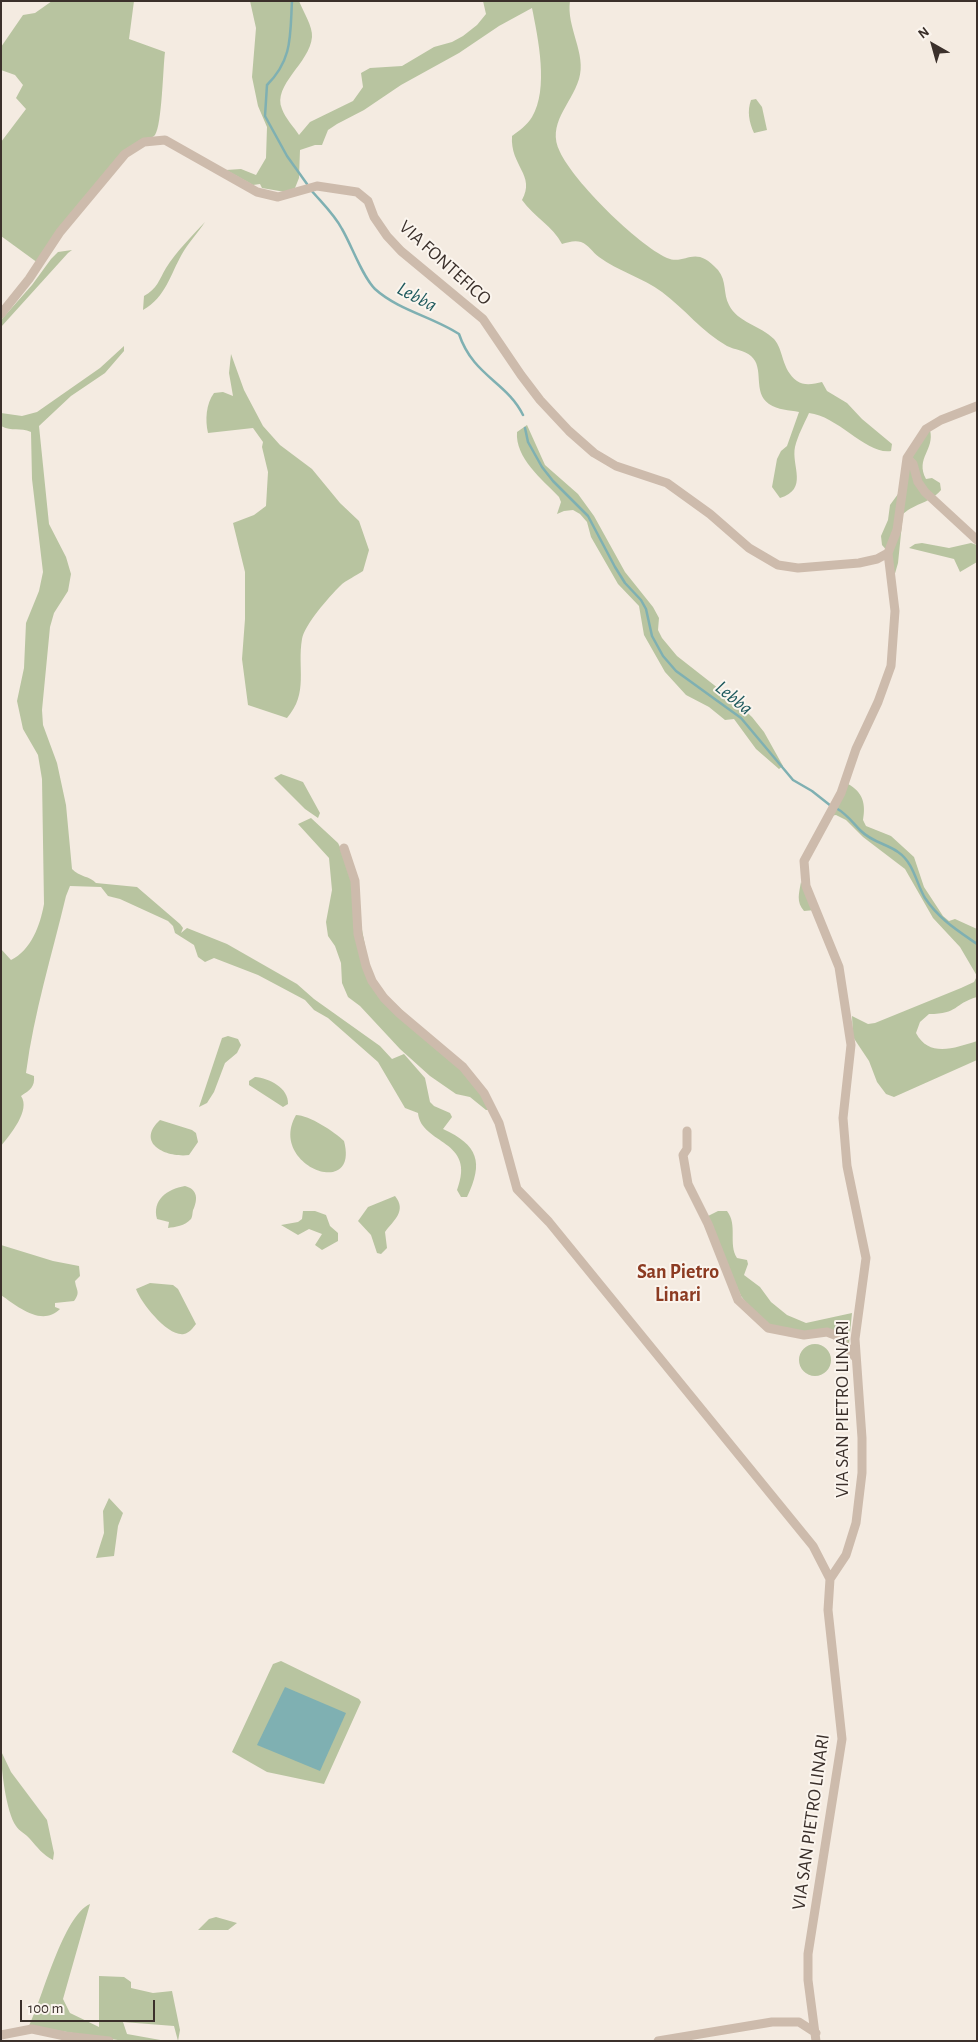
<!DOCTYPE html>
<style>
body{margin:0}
#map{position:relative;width:978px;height:2042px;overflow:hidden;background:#f4ebe1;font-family:"Alegreya Sans",sans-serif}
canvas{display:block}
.frame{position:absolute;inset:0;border:2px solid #3b302b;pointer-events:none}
.north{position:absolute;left:908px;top:20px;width:50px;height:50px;-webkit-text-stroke:4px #fbf5ee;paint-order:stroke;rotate:322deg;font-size:14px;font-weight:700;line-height:20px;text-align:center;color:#3b302b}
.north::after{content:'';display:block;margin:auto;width:18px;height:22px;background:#3b302b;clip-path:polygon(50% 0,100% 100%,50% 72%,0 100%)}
.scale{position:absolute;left:20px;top:2000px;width:135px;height:22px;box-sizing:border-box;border:2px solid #3b302b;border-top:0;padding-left:6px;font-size:15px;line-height:18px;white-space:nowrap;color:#3b302b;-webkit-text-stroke:4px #fbf5ee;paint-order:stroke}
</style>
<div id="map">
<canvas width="978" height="2042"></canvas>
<div class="frame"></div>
<div class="north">N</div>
<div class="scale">100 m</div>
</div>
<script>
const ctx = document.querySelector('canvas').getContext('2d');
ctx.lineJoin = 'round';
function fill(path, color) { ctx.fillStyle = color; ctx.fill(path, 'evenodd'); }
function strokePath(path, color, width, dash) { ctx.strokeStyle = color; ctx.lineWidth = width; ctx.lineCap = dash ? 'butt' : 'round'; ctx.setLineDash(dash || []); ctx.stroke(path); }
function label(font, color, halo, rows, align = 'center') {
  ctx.font = font + ' "Alegreya Sans",sans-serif'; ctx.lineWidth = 4; ctx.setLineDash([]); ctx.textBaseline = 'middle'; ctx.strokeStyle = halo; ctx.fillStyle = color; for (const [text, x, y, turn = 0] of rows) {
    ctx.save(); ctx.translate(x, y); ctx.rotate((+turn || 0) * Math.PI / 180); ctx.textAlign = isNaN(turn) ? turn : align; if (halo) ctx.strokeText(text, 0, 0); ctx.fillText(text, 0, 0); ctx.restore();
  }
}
const green = new Path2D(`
 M52,1h82l-5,38 36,13c-2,15 -3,73 -10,83 -3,4 -10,4 -14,5l-103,123 -37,-27v-94l25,-33 -10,-11 7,-13 -8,-10 -14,-5v-23l22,-32 12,-2z
 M250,1h49c4,10 14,26 13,36 -2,26 -40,48 -30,72 3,9 12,18 17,26l11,-13 43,-21 10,-14 -2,-14 9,-5 32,-2 32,-19 18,-5 11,-6 14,-11 9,-11 -3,-13h87c-4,26 17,53 9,78 -8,26 -33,45 -19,73 14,30 77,92 107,106 19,8 27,-15 51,12 9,11 5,24 11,35 8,17 32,21 45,34 10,11 7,30 23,42 7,5 17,3 25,1l5,9 20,12 15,16 30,25 -1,7c-24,4 -53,-35 -82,-38 -5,11 -11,22 -14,34 -4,19 14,42 -15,51l-8,-11 5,-28 4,-8 6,-5 12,-34c-10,-2 -21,-2 -30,-8 -17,-12 -4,-36 -18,-48 -7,-6 -16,-6 -24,-10 -25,-14 -42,-37 -65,-54 -19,-14 -44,-21 -63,-35 -7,-5 -10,-12 -18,-15 -6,-2 -13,0 -19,2 -9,-18 -28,-27 -40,-44 14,-25 -12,-34 -10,-64 7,-5 15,-11 20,-19 17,-28 6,-79 0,-109l-33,18 -40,27 -58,32 -37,25 -27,14 -9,6 -6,15h-7l-15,5 -1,28 -4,10 -10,4 -23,-4 -2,-4 -7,1 -27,-15 15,-1 15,6 10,-17 1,-31 -9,-21 -6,-29 4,-49z
 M756,99l6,8 5,23 -13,3c-5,-11 -7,-22 -3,-33z
 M205,222c-7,11 -17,21 -23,32 -12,21 -16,43 -39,56l1,-14c13,-7 15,-16 22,-28 10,-16 26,-32 39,-46z
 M72,250l-4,3 -67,74v-7l31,-35 19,-26 7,-7z
 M124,346v5l-19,22 -34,23 -32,30 10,98 17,33 5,17 -3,17 -14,22 -4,14 -8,83 1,15 14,38 9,42 6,64c7,8 18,7 24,14l41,4 43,37 3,4 -2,5 6,-5 40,16 70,40 17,15 66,47 12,13 12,-5 21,24 5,24 4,4 16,7 2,4 -9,12c35,16 41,33 24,68h-6l-4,-7c20,-51 -36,-45 -39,-77l-13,-5 -27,-46 -50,-44 -14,-8 -9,-10 -47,-25 -44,-17 -9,4 -7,-5 -4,-12 -19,-12 -2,-7 -5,-5 -48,-22 -12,-3 -7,-9 -31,-1 -4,10c-14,59 -32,116 -40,177l8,3c1,11 -4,14 -13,20 10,14 -11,39 -20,50v-197l10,11c20,-10 29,-34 33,-56l-2,-125 -4,-24 -15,-26 -6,-28 7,-33 2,-45 13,-32 4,-19 -11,-93 -1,-47c-11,-5 -19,0 -30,-6v-13l21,3 15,-4 63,-44z
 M231,354l13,36 19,36 17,19 32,24 28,34 19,18 10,29 -6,21c-7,5 -17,9 -23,15 -11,11 -35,38 -38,53 -5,29 7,54 -15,79l-39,-13 -6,-46 3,-40v-47l-12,-49 21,-8 12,-9 2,-34 -6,-25 1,-5 -10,-14 -45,5c-3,-13 -2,-29 6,-40l9,-1 10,4 -4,-23z
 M527,425l18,40 33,29 16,22 31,56 28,35 6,11 -1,12 4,8 15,18 60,47 15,14 12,15 19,34 -4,3 -23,-20 -22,-30 -9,1 -16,-13 -23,-12 -21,-23 -21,-37 -5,-29 -21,-22 -27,-47 -4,-15 -7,-8 -7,-4 -9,1 -7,3 4,-12 -2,-5c-17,-18 -44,-39 -42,-65z
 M930,430c5,20 -15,28 -4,49l6,-1 8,5 1,7c-12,14 -24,12 -38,24l-5,49 -4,14 -5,-24 -7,-8 -1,-9 7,-16 2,-15 8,-11 9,-33z
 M922,543l27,5 22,-5 6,2v17l-17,10 -6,-13 -45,-11 6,-4z
 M281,774l22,8 17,31 -2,5 -13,-9 -31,-31z
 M848,784c15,8 18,20 15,36l3,6 25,10 23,21 10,30 19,29 6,5 6,-2 22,10v68c-24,7 -18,17 -48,17l-9,8 -4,11c13,25 39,15 61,8v19l-83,37 -8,-3 -9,-12 -8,-21 -16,-24 -1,-21 16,8 7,-1 86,-35 13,-6 3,-6 -17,-29 -27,-29 -28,-49 -42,-32 -17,-17 -10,-5 -6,1z
 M311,818l27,25 12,24 22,115 90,85 22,28 5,15h-3l-16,-13 -14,-3 -26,-18 -30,-27 -40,-43 -12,-9 -6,-14 -1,-20 -6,-17 -7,-10 -2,-14 6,-32 -3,-32 -31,-34z
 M801,882l14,28 -11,1c-8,-9 -5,-18 -3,-29z
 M228,1036l10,3 3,6 -4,8 -12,10 -11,29 -7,11 -8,4 23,-69z
 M255,1077c14,1 34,11 33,27l-5,3 -34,-22v-4z
 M296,1115c13,0 39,17 48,26 16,60 -77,24 -48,-26z
 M160,1120l32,10 4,3 2,9 -9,13c-23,3 -54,-12 -29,-35z
 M185,1186c12,3 13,12 9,22 -2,3 -1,8 -3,11 -6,7 -16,8 -23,9l1,-6 -12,-3c-5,-19 10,-30 28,-33z
 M395,1196c12,15 -1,24 -10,36l2,16 -6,6 -4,-1 -6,-18 -13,-14 10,-14z
 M303,1211h12l11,4 4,11 8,7v8l-16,9 -7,-5 7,-11 -13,-5 -11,6 -17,-10 17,-3 4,-3z
 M718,1211h9c11,14 1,33 10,47l10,2 1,4 -4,11 16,12 11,15 16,13 19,8 46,-10 -3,31 -13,-11 -25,-1 -42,-6 -15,-13 -13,-17 -35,-79z
 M1,1245l52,16 26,5 1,10 -5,5c1,9 6,11 -1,20l-19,2v4l5,2c-18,18 -42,-2 -59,-14z
 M150,1283l23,2 5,4 18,35c-3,4 -7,9 -12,10 -16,3 -43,-31 -48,-45z
 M799 1360a16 16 0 1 1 32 0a16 16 0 1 1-32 0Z
 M109,1498l14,15 -5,13 -4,30 -18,2 8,-25 -1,-22z
 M281,1661l78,38 2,3 -37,82 -57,-12 -35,-20 41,-88z
 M1,1751l10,21 36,48 7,33 -1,7c-10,-5 -16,-13 -23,-21 -4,-5 -11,-8 -14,-13 -10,-14 -15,-58 -15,-75z
 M90,1904l-27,95 7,14 29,14v-51l25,1 7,5v6l22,5 19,-2 8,39 -2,11 -4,-15 -51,-4 4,12 39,7h-42l-95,-15c14,-29 34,-110 61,-122z
 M216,1917l21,6 -9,7h-30l11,-11z`);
const water = new Path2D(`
 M285,1687l61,26 -26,58 -63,-26z`);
const stream = new Path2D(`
 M292,1c-2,34 1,58 -25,84l-2,31 22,40 20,28
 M311,190c11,13 23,24 31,39 10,17 20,47 33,60 23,21 58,28 84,45 14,42 48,48 64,81
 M525,428l3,14 14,25 11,14 35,35 27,51 10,16 16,17 5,9 6,27 11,20 13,15 65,47 52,62 19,11 19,15
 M836,808c11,6 17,15 25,23 11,11 26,13 37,21 16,11 18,31 27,46 14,21 32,32 52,46`);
const minor = new Path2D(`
 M1,314l28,-35 31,-47 65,-78 19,-12 21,-2 92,52 21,5 39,-11 40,6 11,9 6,16 13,19 14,15 82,68 38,56 19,25 29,31 25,22 22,13 51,17 43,31 39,34 29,17 20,3 61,-5 18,-4 11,-6
 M907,458l6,6 5,18 7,10 52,48
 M344,848l11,33 3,53 8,32 6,15 12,17 15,15 64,54 21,26 15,30 18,66 32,33 264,324 17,33
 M687,1131v18l-4,6 5,29 20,40 30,76 30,28 36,7 23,-3 10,4 19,22
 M1,2035l31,-6 33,7 44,5
 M658,2041l114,-19h27l17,11
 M816,2041l-8,-61v-26l34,-215 -14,-129 2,-31 16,-24 10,-32 6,-50v-35l-7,-99 11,-81 -19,-92 -4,-48 8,-73 -12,-78 -33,-81 -2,-25 37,-68 15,-44 22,-47 13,-36 4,-55 -7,-58 9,-23 10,-72 19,-29 15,-9 36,-14`);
const streetNames = [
 ["VIA FONTEFICO",445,263,42],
 ["VIA SAN PIETRO LINARI",842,1409,-90],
 ["VIA SAN PIETRO LINARI",811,1822,-82]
];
const waterNames = [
 ["Lebba",417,297,28],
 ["Lebba",734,698,39]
];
const neighbourhoodNames = [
 ["San Pietro",678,1272],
 ["Linari",678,1295]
];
fill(green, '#b8c4a0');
fill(water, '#7fb0b2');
strokePath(stream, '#7fb0b2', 2.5);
strokePath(minor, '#cdbbac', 9);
label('19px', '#3b302b', '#fbf5ee', streetNames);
label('italic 20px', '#1f5a5e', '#fbf5ee', waterNames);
label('bold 20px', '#8c3b22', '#fbf5ee', neighbourhoodNames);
</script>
